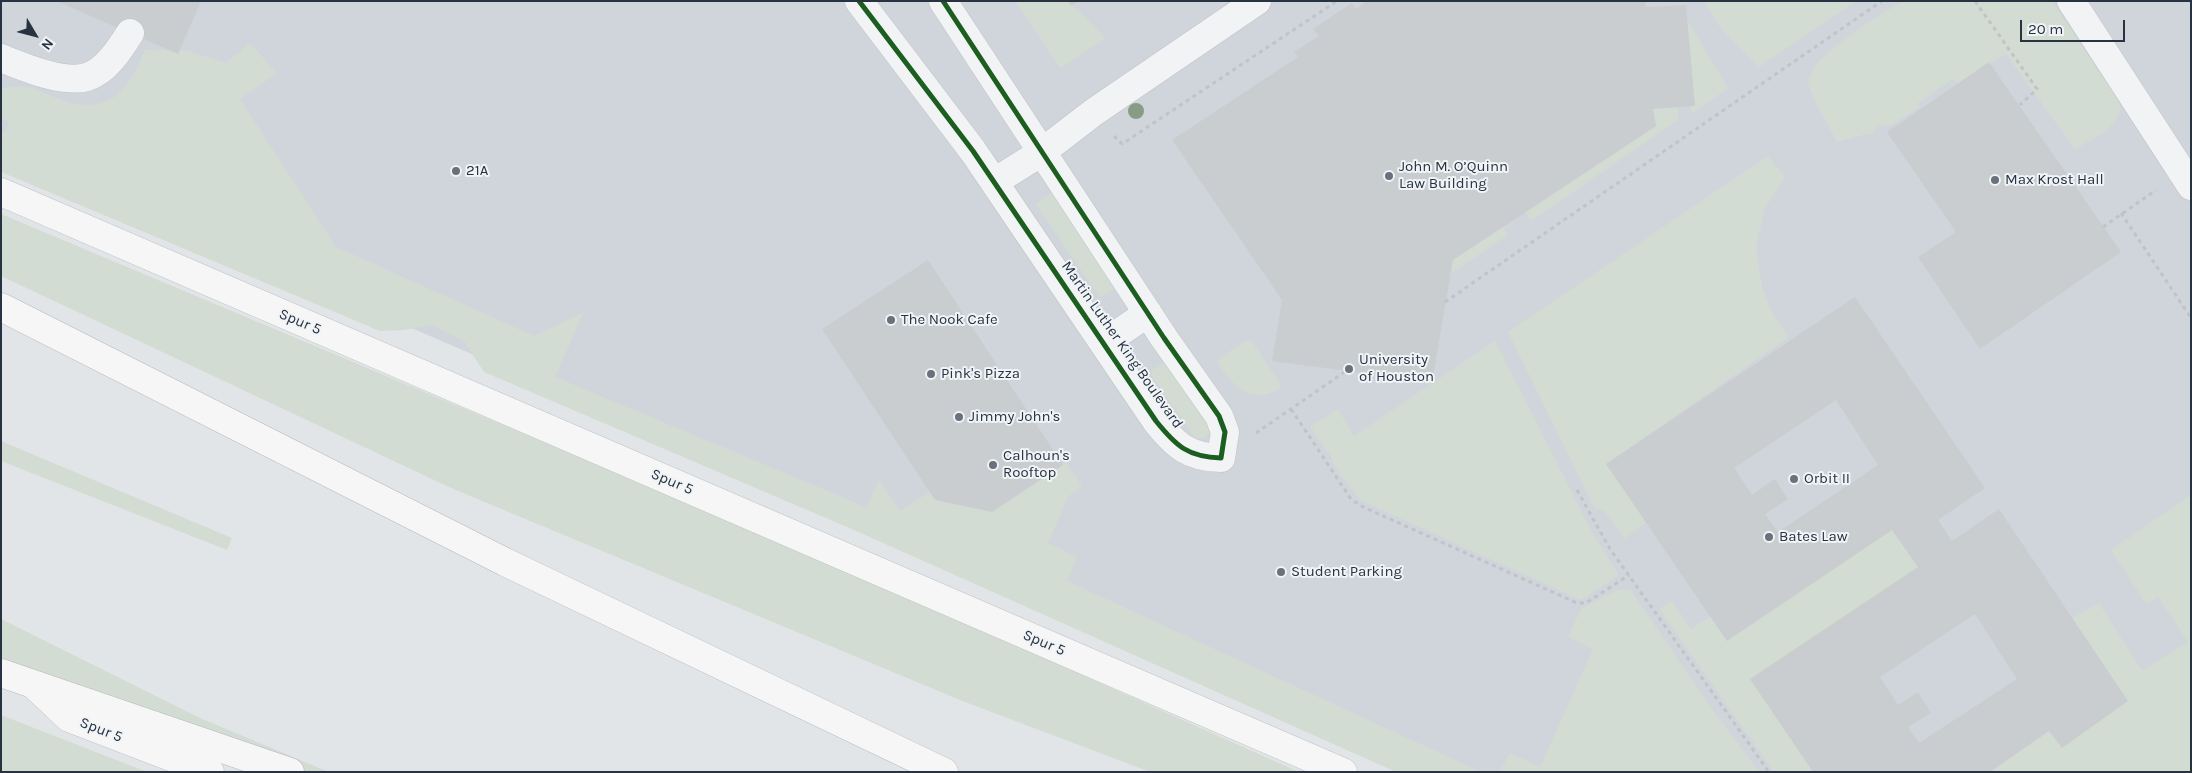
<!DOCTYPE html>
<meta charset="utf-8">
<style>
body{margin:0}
#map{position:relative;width:2192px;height:773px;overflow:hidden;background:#e2e5e8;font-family:Karla,sans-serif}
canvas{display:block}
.frame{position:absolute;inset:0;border:2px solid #283342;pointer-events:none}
.north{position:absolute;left:10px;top:10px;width:50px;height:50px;-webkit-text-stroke:4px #f0f4f7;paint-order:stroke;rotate:127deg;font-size:14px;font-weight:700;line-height:20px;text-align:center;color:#283342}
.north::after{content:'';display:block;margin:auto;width:18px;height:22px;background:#283342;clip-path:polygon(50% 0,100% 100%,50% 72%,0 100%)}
.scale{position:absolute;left:2020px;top:20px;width:105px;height:22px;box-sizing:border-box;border:2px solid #283342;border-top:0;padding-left:6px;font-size:15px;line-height:18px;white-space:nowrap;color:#283342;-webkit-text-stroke:4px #f0f4f7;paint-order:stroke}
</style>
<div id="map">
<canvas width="2192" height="773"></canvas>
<div class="frame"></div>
<div class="north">N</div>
<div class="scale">20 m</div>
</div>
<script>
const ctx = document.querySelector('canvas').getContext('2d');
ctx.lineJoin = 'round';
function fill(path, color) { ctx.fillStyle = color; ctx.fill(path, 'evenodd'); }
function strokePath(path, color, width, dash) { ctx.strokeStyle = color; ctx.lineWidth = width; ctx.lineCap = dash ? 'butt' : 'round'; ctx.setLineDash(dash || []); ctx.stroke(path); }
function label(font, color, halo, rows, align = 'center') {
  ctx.font = font + ' Karla,sans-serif'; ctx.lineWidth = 4; ctx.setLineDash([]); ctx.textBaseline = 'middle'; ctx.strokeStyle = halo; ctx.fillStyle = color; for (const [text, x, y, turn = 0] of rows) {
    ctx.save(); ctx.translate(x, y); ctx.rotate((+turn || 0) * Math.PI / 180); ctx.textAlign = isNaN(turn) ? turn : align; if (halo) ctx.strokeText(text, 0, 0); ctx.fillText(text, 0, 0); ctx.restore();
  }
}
const built = new Path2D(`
 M1,1h2190v771h-750l-1440,-621z`);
const green = new Path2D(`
 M1015,1h53l38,37 -46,30z
 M1704,1h152l-97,66 -38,-38z
 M1903,1h149l63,94 6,14c-7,22 -27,29 -46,40l-69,-95 -48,30 -5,-5 -36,25 3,3 -29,18 -13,1 -6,8h-6l-29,8c-8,-17 -23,-39 -28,-56 -7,-26 74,-72 94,-85z
 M1687,20l41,68 -36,26 -1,-8h4z
 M250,43l27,30 -37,26 96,148 198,89 50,-24 -29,65 311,130 13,-27 21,31 29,-19 68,15 69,-45 16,24 -14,11 -20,46 29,14 -10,24 414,191h-85l-542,-242 -370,-158 -20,-31 -32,-16 -27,5 -25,1 -379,-159v-41l4,1 4,-9 -8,-5v-29c33,-8 43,7 71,14 42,10 59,-19 73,-53l43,1 38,12z
 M1678,107v13l-147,101 -5,-9 130,-86 -3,-17z
 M1768,156l17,21 -20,31 -9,38 6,42 12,28 15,21 -180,125 38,60 -22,17 -22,-30h-8l-87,-177z
 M1053,192l62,96 -13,9 -5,-3 -61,-90z
 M1,214l835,351 463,207h-149l-190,-72 -509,-212 -450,-212z
 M1502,227l6,8 -58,39 3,-14z
 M1248,339l4,2 28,43 -1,5c-30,16 -44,-2 -61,-25l1,-5z
 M1495,341l98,193 26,41 -38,25 -221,-100 -26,-34 -2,-8 -22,-31 28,-18 16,27z
 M1164,363l7,3 37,59 1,7 -5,7 -10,-2 -42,-61v-6z
 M1,441l231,97 -5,12 -226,-89z
 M2191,495v277h-207l86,-153 29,-16 43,68 46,-29 -30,-45 -12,7 -35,-54z
 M1891,526l29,42 -104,204h-42l-115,-163 13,-8 19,28 20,-13z
 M1630,589l79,116 50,67h-260l11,-19 30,14 53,-118 -25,-12 13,-28 36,-19z
 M1,619l199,99 129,54h-64l-264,-103z
 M1,715l146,57h-146z`);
const building = new Path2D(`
 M56,1h145l-23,53z
 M1068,1h11l-8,5z
 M1367,1h278l1,6 40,-2 9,101 -42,3 3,17 -203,134 -21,122 -160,-21 10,-61 -110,-160 126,-83 -4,-5 25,-16 -6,-7 39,-26 4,6z
 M1989,62l132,190 -141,97 -62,-92 38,-25 -69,-100z
 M928,260l135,205 -71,47 -57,-12 -113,-171z
 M1855,297l130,191 -47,32 14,21 47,-32 129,192 -66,47 -13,-17 -59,41h-177l-63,-93 168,-112 -26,-37 -165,111 -121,-177zM1836,400l42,65 -100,67 -13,-18 23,-15 -13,-20 -23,16 -18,-27zM1975,614l42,65 -98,64 -11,-16 23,-14 -13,-21 -20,13 -18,-28z`);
const path = new Path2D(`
 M1975,1l62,88 -17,16
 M1114,136l8,8 215,-143
 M2121,213l70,105
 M2103,227l53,-37
 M1445,302l437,-301
 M1291,409l60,90 10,7 216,97h9l43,-28
 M1256,433l90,-62
 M1577,490l33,59 159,223`);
const minor = new Path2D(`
 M859,1l114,150 183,270c20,25 32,36 65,37l4,-26 -6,-16 -55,-78 -221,-337
 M2071,1l120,185
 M1,58c22,9 63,26 86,19 19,-6 33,-28 43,-44
 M994,182l48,-30 52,-40 163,-111
 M1104,343l44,-30`);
const major = new Path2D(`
 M1,192l1342,580
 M34,685l35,33 141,54`);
const highway = new Path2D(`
 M1,307l504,255 439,210
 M1,673l289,99`);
const cycleway = new Path2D(`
 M859,1l114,150 183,270c20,25 32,36 65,37l4,-26 -6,-16 -55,-78 -221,-337`);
const trees = [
 [1136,111]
];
const markers = [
 [456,171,5,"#69717c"],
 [1389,176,5,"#69717c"],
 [1995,180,5,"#69717c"],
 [891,320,5,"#69717c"],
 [1349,369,5,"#69717c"],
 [931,374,5,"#69717c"],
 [959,417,5,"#69717c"],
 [993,465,5,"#69717c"],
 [1794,479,5,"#69717c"],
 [1769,537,5,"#69717c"],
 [1281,572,5,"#69717c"]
];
const poiNames = [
 ["John M. O’Quinn",1399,167],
 ["Law Building",1399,184],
 ["21A",466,171],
 ["Max Krost Hall",2005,180],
 ["The Nook Cafe",901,320],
 ["University",1359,360],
 ["of Houston",1359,377],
 ["Pink's Pizza",941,374],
 ["Jimmy John's",969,417],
 ["Calhoun's",1003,456],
 ["Rooftop",1003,473],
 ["Orbit II",1804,479],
 ["Bates Law",1779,537],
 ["Student Parking",1291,572]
];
const streetNames = [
 ["Spur 5",300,322,23],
 ["Martin Luther King Boulevard",1122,345,55],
 ["Spur 5",672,482,23],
 ["Spur 5",1044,643,23],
 ["Spur 5",101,730,21]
];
fill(built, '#d0d5db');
fill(green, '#d3dcd3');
fill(building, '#cacdd0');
strokePath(minor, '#c0c3c6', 29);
strokePath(major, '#bec2c6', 29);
strokePath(highway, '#b4b8bd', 29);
strokePath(path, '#c1c3c8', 3, [4, 4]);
strokePath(minor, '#f2f3f4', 28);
strokePath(major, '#f6f6f7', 28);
strokePath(highway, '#f6f6f7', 28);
strokePath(cycleway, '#1b5e20', 5);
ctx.fillStyle = '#889b85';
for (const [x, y] of trees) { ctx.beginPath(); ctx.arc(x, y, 8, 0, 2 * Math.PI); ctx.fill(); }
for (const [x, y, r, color] of markers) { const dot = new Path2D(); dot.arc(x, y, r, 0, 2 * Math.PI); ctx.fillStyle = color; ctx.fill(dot); strokePath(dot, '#f0f4f7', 2); }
label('15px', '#283342', '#f0f4f7', poiNames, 'left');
label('15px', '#283342', '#f0f4f7', streetNames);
</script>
